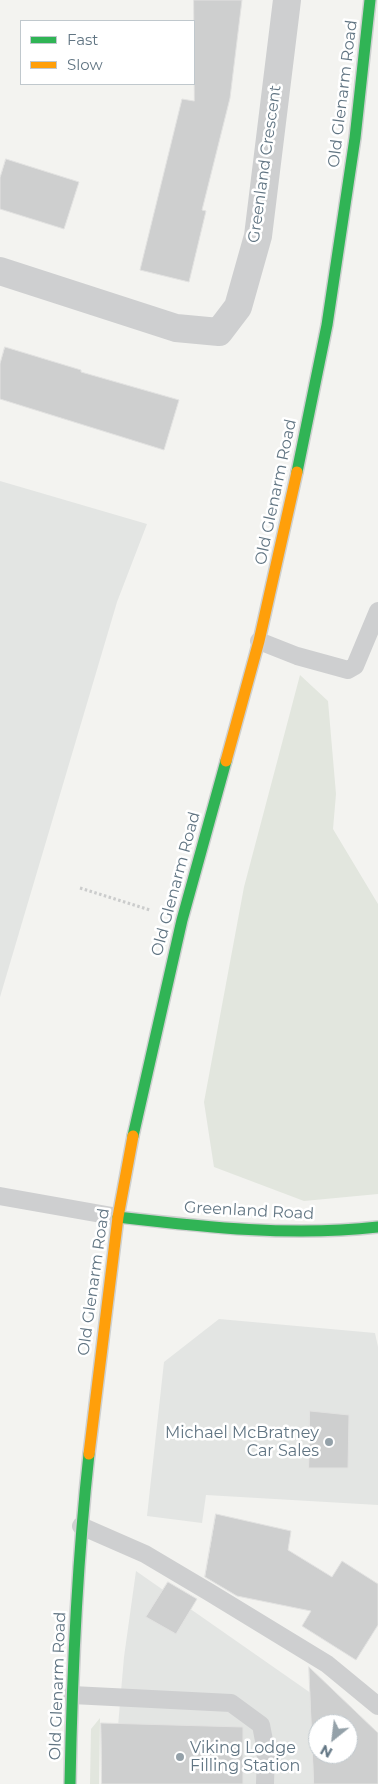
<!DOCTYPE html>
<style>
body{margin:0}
#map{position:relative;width:378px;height:1784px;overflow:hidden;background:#f3f3f0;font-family:Montserrat,sans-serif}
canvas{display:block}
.legend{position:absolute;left:20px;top:20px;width:175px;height:65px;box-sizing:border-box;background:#fff;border:1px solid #c0c8cd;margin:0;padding:6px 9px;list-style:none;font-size:15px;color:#617583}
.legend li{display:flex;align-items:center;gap:10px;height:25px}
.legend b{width:25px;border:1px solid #c0c8cd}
.north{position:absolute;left:308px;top:1714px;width:50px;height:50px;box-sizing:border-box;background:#fff;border:1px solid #c0c8cd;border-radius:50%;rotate:209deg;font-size:14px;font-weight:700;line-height:20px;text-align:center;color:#617583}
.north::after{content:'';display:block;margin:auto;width:18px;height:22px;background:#94a1a9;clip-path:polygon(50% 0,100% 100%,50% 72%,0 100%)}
</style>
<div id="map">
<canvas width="378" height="1784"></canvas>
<ul class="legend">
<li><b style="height:6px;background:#30b455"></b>Fast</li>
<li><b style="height:6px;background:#ff9f0a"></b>Slow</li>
</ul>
<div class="north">N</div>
</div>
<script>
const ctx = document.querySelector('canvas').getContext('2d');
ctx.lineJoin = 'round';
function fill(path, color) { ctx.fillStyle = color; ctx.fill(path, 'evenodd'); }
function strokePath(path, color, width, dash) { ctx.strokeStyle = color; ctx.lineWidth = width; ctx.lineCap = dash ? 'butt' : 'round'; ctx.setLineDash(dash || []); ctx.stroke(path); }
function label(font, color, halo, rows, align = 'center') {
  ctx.font = font + ' Montserrat,sans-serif'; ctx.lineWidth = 5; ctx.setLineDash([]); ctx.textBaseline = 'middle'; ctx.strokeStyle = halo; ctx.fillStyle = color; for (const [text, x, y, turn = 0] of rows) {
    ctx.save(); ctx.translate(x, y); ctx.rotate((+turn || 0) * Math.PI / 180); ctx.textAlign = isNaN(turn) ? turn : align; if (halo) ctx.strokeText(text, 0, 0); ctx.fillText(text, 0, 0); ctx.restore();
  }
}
const built = new Path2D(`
 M0,481l147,43 -30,78 -117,395z
 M219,1319l156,14 3,14v158l-172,-10 -4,28 -55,-7 17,-154z
 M136,1571l242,169v44h-265l11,-127zM318,1724h30v30h-30z`);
const green = new Path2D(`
 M300,675l28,26 8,93 -3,35 45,75v290l-74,7 -90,-34 -10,-65 40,-215z
 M100,1718l-1,66h-9l1,-55z`);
const building = new Path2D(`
 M194,0h48l-12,98 -28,112 4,1 -17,71 -49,-12 42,-171 12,2z
 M6,159l73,23 -15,47 -64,-20v-31z
 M5,347l76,23v2l98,28 -15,50 -164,-51v-35z
 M310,1411l39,4 -1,53h-39z
 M216,1514l75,17 -3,19 44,27 10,-16 36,23v41l-22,35 -54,-34 9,-15 -74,-15 -32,-19z
 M168,1582l29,17 -21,35 -30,-17z
 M309,1667l69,66v51h-64zM318,1724h30v30h-30z
 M101,1723l142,4v57h-141z`);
const path = new Path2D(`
 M80,888l70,22`);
const lane = new Path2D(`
 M259,641l38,15 51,14 7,-4 23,-55
 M0,1196l118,21
 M81,1526l64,28 64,38 118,72 51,42
 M72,1695l159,8 30,22 5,26 -1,33`);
const street = new Path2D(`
 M0,271l176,57 43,4 19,-25 20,-71 29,-236`);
const fast = new Path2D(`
 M297,472l30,-147 28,-187 15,-138
 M133,1136l49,-216 44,-159
 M118,1217c87,10 173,20 260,10
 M70,1784c2,-110 7,-221 19,-330`);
const slow = new Path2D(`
 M226,761l33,-120 38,-169
 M89,1454l29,-237 15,-81`);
const markers = [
 [329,1442,5,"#94a1a9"],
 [180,1757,5,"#94a1a9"]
];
const streetNames = [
 ["Old Glenarm Road",343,94,-83],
 ["Greenland Crescent",265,164,-82],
 ["Old Glenarm Road",276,492,-78],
 ["Old Glenarm Road",176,884,-75],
 ["Greenland Road",249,1211,3],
 ["Old Glenarm Road",94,1282,-82],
 ["Old Glenarm Road",58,1686,-88]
];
const poiNames = [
 ["Michael McBratney",319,1433],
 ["Car Sales",319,1451],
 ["Viking Lodge",190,1748,"left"],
 ["Filling Station",190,1766,"left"]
];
fill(built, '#e3e5e3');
fill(green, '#e2e6de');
fill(building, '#cecfcf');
strokePath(building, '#e2e2e1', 1);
strokePath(fast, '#ced0d0', 14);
strokePath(slow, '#ced0d0', 14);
strokePath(path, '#cbcccc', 3, [2.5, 2.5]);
strokePath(lane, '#cecfd0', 18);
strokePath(street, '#cecfd0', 28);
strokePath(fast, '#30b455', 11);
strokePath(slow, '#ff9f0a', 11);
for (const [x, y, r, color] of markers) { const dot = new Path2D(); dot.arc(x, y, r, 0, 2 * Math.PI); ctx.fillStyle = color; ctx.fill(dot); strokePath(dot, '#fff', 2); }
label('16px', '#617583', '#fff', streetNames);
label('16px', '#617583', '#fff', poiNames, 'right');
</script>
